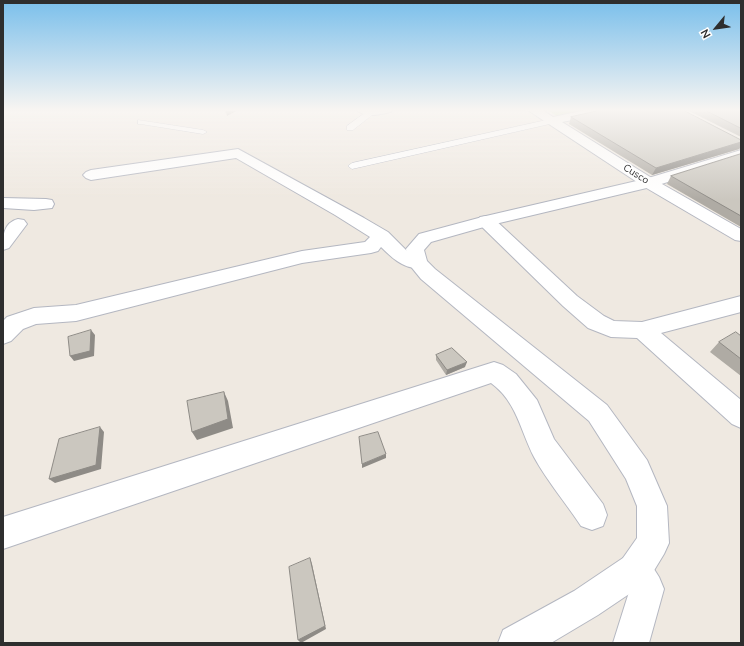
<!DOCTYPE html>
<style>
body{margin:0}
#map{position:relative;width:744px;height:646px;overflow:hidden;background:#efe9e1;font-family:Mulish,sans-serif}
canvas{display:block}
.frame{position:absolute;inset:0;border:4px solid #2e2e2e;pointer-events:none}
.north{position:absolute;left:696px;top:8px;width:40px;height:40px;-webkit-text-stroke:3px #fff;paint-order:stroke;rotate:241deg;font-size:11px;font-weight:700;line-height:16px;text-align:center;color:#2e2e2e}
.north::after{content:'';display:block;margin:auto;width:14px;height:18px;background:#2e2e2e;clip-path:polygon(50% 0,100% 100%,50% 72%,0 100%)}
</style>
<div id="map">
<canvas width="744" height="646"></canvas>
<div class="frame"></div>
<div class="north">N</div>
</div>
<script>
const ctx = document.querySelector('canvas').getContext('2d');
ctx.lineJoin = 'round';
function fill(path, color) { ctx.fillStyle = color; ctx.fill(path, 'evenodd'); }
function strokePath(path, color, width, dash) { ctx.strokeStyle = color; ctx.lineWidth = width; ctx.lineCap = dash ? 'butt' : 'round'; ctx.setLineDash(dash || []); ctx.stroke(path); }
function label(font, color, halo, rows, align = 'center') {
  ctx.font = font + ' Mulish,sans-serif'; ctx.lineWidth = 3.5; ctx.setLineDash([]); ctx.textBaseline = 'middle'; ctx.strokeStyle = halo; ctx.fillStyle = color; for (const [text, x, y, turn = 0] of rows) {
    ctx.save(); ctx.translate(x, y); ctx.rotate((+turn || 0) * Math.PI / 180); ctx.textAlign = isNaN(turn) ? turn : align; if (halo) ctx.strokeText(text, 0, 0); ctx.fillText(text, 0, 0); ctx.restore();
  }
}
const pitch = new Path2D(`
 M545,109h44l-32,7z`);
const lane = new Path2D(`
 M369,110l7,2 -23,18h-6v-4z
 M551,119h3v4l-202,46 -4,-3 4,-3z
 M138,120l65,10 4,2 -4,2 -62,-10h-3z`);
const street = new Path2D(`
 M356,109h37l-2,3c-10,2 -27,7 -35,-3z
 M526,109h15l12,8 38,-8h25l-6,4 -48,9 93,58 86,49v12l-6,-1 -92,-54z
 M238,149l126,69 24,14 19,19 18,8 3,4 -3,4c-18,5 -32,-8 -44,-20l-3,4 -7,2 -69,10 -226,58 -40,3 -13,5 -12,12 -8,3v-23l4,-4 27,-9 42,-3 226,-54 63,-9 5,-5 -35,-22 -99,-57 -145,22 -5,-2 -3,-3 3,-3 5,-2z
 M3,198l43,1 6,1 2,4 -2,4 -18,2 -31,-2z
 M486,216l6,1 85,79 27,20 10,5 28,1 99,-26v16l-80,21 80,67v28l-9,-4 -95,-86 -26,-1 -23,-9 -25,-22 -83,-81 -3,-4 3,-4z
 M18,219l6,1 3,4 -18,24 -6,2c0,-14 0,-27 15,-31z
 M494,362l9,3 13,9 21,26 17,39 49,65 4,11 -4,11 -11,4 -11,-4c-15,-23 -34,-45 -47,-69 -14,-27 -17,-55 -43,-74l-488,166v-32z
 M635,553l12,5 12,19 5,12 -15,54h-36l16,-51 -11,-22 5,-12z`);
const secondary = new Path2D(`
 M741,150v9l-86,27 -164,39 -60,17 -7,8 3,11 8,8 172,136 40,55 20,46 2,37 -5,11 -17,28 -49,33 -47,28h-53l5,-13 71,-39 49,-33 14,-20v-32l-11,-27 -37,-58 -168,-142 -13,-16 -2,-14 13,-15 67,-18 159,-37z`);
const wall = new Path2D(`
 M685,109h56v28z
 M571,117l170,25v5l-2,2 -87,26 -83,-51z
 M741,154v73l-74,-43 4,-8z
 M741,336v40l-31,-24 9,-10z
 M436,355l29,12 -19,8 -10,-15z`);
const shadedWall = new Path2D(`
 M231,109h9l-13,7 -1,-4z
 M741,142v5l-2,2 -87,26 4,-7z
 M91,330l4,5 -1,21 -20,5 -4,-5z
 M467,362l-2,5 -19,8 1,-5z
 M224,392l4,9 5,27 -36,12 -5,-8z
 M100,427l4,5 -3,37 -46,14 -6,-4z
 M386,454v4l-24,10v-4z
 M310,558l2,6 14,65 -25,14 -3,-3z`);
const building = new Path2D(`
 M226,109h5l-5,3z
 M606,109h75l60,31v2l-85,26 -85,-51z
 M703,109h38v19z
 M741,154v62l-70,-40z
 M91,330l-1,21 -20,5 -2,-19z
 M736,332l5,4v23l-22,-17z
 M452,348l15,14 -20,8 -11,-15z
 M224,392l4,27 -36,13 -5,-31z
 M100,427l-4,38 -47,14 10,-40z
 M378,432l8,22 -24,10 -3,-27z
 M310,558l15,68 -27,14 -9,-73z`);
const farStreetnames = [
 ["Cusco",636,174,32]
];
fill(pitch, '#c9ec9a');
strokePath(lane, '#b4b7c1', 1);
strokePath(street, '#b4b7c1', 2);
strokePath(secondary, '#b4b7c1', 2);
fill(lane, '#fff');
fill(street, '#fff');
fill(secondary, '#fff');
fill(wall, '#afaba4');
fill(shadedWall, '#8e8b86');
fill(building, '#cbc7bf');
strokePath(building, '#8e8b86', 1);
const sky = ctx.createLinearGradient(0, 0, 0, 200);
sky.addColorStop(0, '#7abfeb');
sky.addColorStop(0.55, '#f8f5f2');
sky.addColorStop(1, '#f8f5f200');
ctx.fillStyle = sky;
ctx.fillRect(0, 0, 744, 200);
label('10px', '#2e2e2e', '#fff', farStreetnames);
</script>
